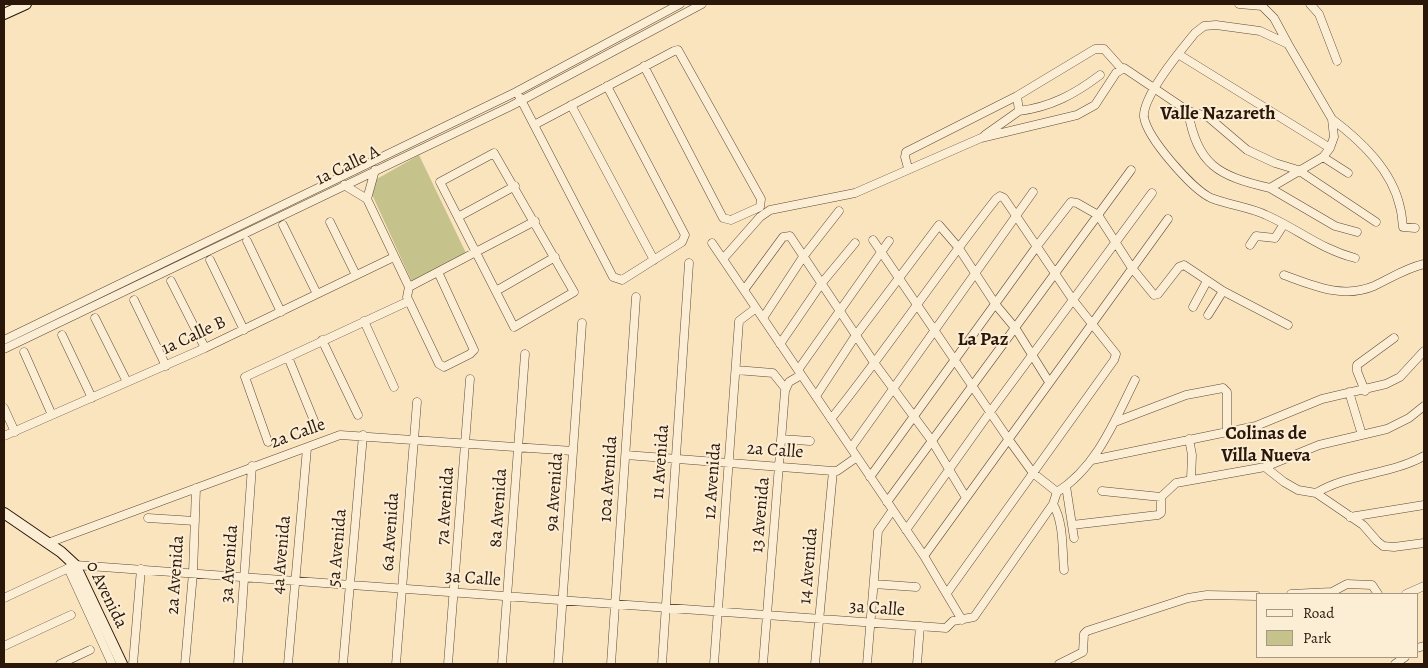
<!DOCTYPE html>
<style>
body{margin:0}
#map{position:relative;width:1428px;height:668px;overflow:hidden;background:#fae4be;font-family:Alegreya,serif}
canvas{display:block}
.frame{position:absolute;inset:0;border:5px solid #2a1709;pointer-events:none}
.legend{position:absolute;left:1256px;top:593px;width:162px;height:65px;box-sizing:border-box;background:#fcedd5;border:1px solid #a89783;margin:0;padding:6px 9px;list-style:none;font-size:15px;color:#2a1709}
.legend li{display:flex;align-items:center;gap:10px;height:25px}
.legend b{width:25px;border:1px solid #a89783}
</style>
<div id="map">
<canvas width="1428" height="668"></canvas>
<div class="frame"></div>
<ul class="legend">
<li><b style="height:6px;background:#fcedd5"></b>Road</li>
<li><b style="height:14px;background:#c6c28c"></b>Park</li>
</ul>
</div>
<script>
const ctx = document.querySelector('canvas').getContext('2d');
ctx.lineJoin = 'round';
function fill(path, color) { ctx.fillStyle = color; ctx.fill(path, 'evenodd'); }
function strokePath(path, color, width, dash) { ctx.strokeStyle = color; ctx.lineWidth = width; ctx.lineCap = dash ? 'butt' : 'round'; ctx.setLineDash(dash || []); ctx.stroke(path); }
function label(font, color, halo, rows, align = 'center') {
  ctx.font = font + ' Alegreya,serif'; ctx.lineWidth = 4; ctx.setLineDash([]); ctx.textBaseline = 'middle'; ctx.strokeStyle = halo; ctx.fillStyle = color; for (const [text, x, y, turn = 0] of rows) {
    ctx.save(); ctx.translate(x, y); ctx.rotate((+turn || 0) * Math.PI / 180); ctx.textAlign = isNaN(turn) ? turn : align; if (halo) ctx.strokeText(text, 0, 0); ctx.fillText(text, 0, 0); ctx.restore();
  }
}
const green = new Path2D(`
 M419,155l47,98 -54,29 -42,-92 5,-10z`);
const street = new Path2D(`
 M1239,4l23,2 12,12 14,26
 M1310,4l9,10 18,47
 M1178,54l152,94
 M519,96l94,181 9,3 60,-38 3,-7 -78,-149
 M571,105l83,155
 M1019,111c32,-4 56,-17 81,-36
 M1188,111c9,54 30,65 82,77l53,-31 7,-9 4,-11 -2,-18 -44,-75 -28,-13 -44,-6 -12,1 -9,7c-13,16 -53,63 -51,84 3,21 48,72 67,81 18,7 38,9 55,17 32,14 54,34 89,43
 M1332,119c29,22 60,51 68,88 2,7 2,13 3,20l12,1
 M534,125l140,-74 4,-1 83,149 -1,8 -29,13 -8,-2 -79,-152
 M985,135l34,-24 -2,-15 78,-47h9l17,19
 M494,153l80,139 -60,35 -74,-145z
 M1323,157l25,16
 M908,168l-3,-11 1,-5 111,-56
 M344,185l23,14 42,88 -2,10 32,67 5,3 26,-13 4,-4 -36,-78
 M1270,188l65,38 22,6
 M367,199l8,-29
 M458,217l57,-31
 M330,222l26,53
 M283,225l34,69
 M873,240l136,200 24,33 24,19
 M247,241l34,71
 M712,243l212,313 38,64
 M1250,245l6,-9 19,2 9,-14
 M723,259l37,-42 10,-7 85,-17 126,-55 96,-23 18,-10 21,-32 8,-5 64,43 19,5 40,34 28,13 23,7 78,52
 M210,260l34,70
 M1284,275c30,11 59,24 90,11 17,-8 32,-18 50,-22
 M171,281l34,67
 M409,287l126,-66
 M744,290l39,-53 7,-1 85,128 57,77 33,55
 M496,291l59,-34
 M134,300l32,66
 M1193,307l14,-26
 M1208,315l15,-24
 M95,318l32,64
 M763,318l40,-61 36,-46
 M364,321l30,66
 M62,335l30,63
 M4,340l512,-248 164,-88
 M322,340l36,75
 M780,344l41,-60 34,-41
 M4,349l507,-243 191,-102
 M24,352l28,63
 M288,357l29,71
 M736,370l37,3 12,15
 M798,370l91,-129
 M1365,391l-8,-20v-6l37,-27
 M1349,392l13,43
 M816,396l40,-61 83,-110 19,22 38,58 20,24 33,53
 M4,408l11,24
 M831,419c58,-72 108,-148 165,-220l4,-3 4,2 69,102 43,54 -2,6 -167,233
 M1115,422l71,-27 37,-7 4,4v40
 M4,436l201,-88 189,-91
 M781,439l29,2
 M1189,439l3,16 -1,24
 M268,442l-23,-65 164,-76
 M851,448l182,-256
 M626,455l207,16h4l20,-14
 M1092,460l164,-34 66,-27 64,-15 14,-7 24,-26
 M1265,467l19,15 14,8 18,3 47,32 14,16 6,5 11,1 30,-4
 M870,477l167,-231 34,-44 6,1 21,12 34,53 22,27 4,-1 21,-27 5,-2 39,26 65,34
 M1066,486l8,52
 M1102,491l59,6
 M1316,493c33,-20 74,-18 108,-37
 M887,502l244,-332
 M1053,504c11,19 9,44 11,66
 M1350,517l74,-12
 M148,518l47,3
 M1072,525l86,-10 3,-2v-16l15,-14 89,-16 54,-22 68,-16 22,-11 15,-12
 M906,530l84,-118 162,-219
 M48,543l292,-108 233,16
 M924,556l244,-337
 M68,568l44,96
 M874,584l42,3
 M1291,594l41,-2 15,-8 25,1 6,9
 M1406,594l18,-8
 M4,598l71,-33 871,63 7,-7 21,-4 79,-113 4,-12c40,-25 58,-72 78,-112
 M4,646l67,-31
 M1417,648l7,-2
 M60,664l30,-14
 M133,664l8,-95
 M185,664l8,-91 3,-85
 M238,664l14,-198
 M288,664l19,-216
 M343,664l20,-229
 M396,664l21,-262
 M448,664l22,-285
 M502,664l23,-310
 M558,664l24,-341
 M611,664l25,-367
 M662,664l27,-401
 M714,664l25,-343 17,-13
 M763,664l22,-273 4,-9 12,-7
 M815,664l18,-193
 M867,664l11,-133 14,-20
 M917,664l3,-38
 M1059,664l24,-12 1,-18 3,-3 101,-33 19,-3 50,1
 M1395,664l10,-7`);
const secondary = new Path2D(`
 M4,14l22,-10
 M4,513l57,39 14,13 47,99`);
const streetNames = [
 ["1a Calle A",348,166,-26],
 ["1a Calle B",194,336,-25],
 ["2a Calle",298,434,-20],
 ["2a Calle",775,451,4],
 ["11 Avenida",661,462,-86],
 ["10a Avenida",609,479,-86],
 ["12 Avenida",713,481,-86],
 ["9a Avenida",555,492,-86],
 ["7a Avenida",446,506,-86],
 ["8a Avenida",499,508,-86],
 ["13 Avenida",761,515,-85],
 ["6a Avenida",391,532,-86],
 ["5a Avenida",338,548,-85],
 ["4a Avenida",282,555,-85],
 ["3a Avenida",230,564,-86],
 ["14 Avenida",809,566,-85],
 ["2a Avenida",176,575,-86],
 ["3a Calle",473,579,4],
 ["0 Avenida",106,595,64],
 ["3a Calle",877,609,4]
];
const neighbourhoodNames = [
 ["Valle Nazareth",1218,114],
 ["La Paz",983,340],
 ["Colinas de",1266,434],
 ["Villa Nueva",1266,456]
];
fill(green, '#c6c28c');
strokePath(street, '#5e4a36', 9);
strokePath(secondary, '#2a1709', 12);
strokePath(street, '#fcedd5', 8);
strokePath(secondary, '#fcedd5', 10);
label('18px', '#2a1709', '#fcedd5', streetNames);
label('bold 19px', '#2a1709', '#fcedd5', neighbourhoodNames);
</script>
